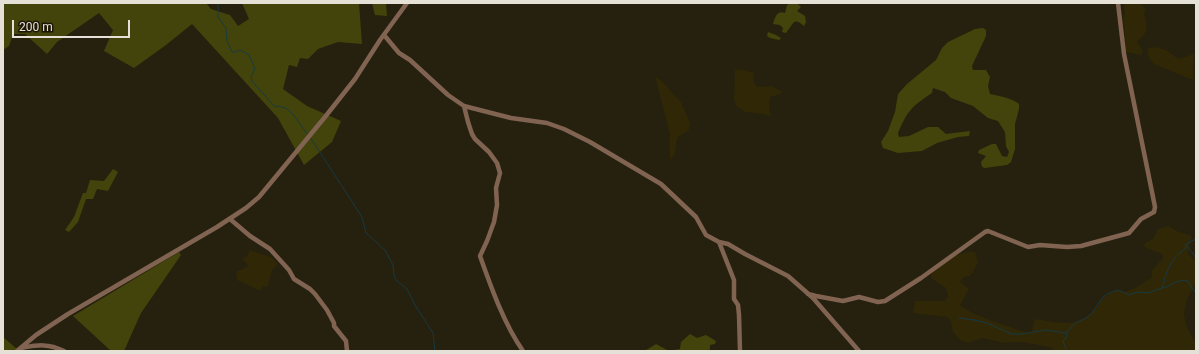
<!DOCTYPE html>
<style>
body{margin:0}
#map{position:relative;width:1199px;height:354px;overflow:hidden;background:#26200e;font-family:Roboto,sans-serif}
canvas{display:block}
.frame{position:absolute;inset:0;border:4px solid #e5e1d6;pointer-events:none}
.scale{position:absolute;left:12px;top:20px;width:118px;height:18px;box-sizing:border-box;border:2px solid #e5e1d6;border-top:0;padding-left:5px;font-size:12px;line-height:14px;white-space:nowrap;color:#e5e1d6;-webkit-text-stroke:3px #1c1605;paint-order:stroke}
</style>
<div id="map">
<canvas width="1199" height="354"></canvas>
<div class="frame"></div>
<div class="scale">200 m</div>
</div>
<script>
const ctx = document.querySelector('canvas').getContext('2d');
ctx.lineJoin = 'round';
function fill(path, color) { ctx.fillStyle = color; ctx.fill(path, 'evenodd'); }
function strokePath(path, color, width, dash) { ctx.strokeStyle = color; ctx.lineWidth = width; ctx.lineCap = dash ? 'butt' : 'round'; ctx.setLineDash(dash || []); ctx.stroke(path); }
const green = new Path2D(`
 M3,3h203l5,6 19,6 8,11 11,-7 -7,-16h117l3,41 -24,-2 -20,7 -10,10 -8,-1 -3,9 -8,-2 -6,24 24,17 34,15 -9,21 -28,23 -26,-47 -86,-94 -26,21 -32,23 -30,-17 9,-21 -14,-17 -42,29 -10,12 -22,-20h-12l-4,12 -6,4z
 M372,3h14l1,13 -12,-1z
 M789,4h9l3,3 -4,4 8,5 1,6 -2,4c-11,-10 -11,-1 -18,7l-4,-1 1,-4 -3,-3 -7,-1c2,-7 4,-14 12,-11l2,-8z
 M983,28l3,2v6l-14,30 1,4h13l4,7 -2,9 2,8c9,2 22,4 29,10v5l-4,15v25l-4,13 -4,3 -22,3 -3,-1 -1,-5 5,-6 -8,-3 1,-3 13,-6h4l6,12 5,1 2,-5 -3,-6 -1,-14 -7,-11 -10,-3 -15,-12 -22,-8 -6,-6 -12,-4 -1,5c-21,14 -24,17 -34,40l1,4 10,-1 19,-9h10l8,7 24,-3 -1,5 -11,1 -21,6 -15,8 -24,2 -15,-5 -2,-6 7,-11 7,-19 3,-18 9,-10 29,-24 6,-12 6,-6 27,-13z
 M768,32l8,3 5,3 -2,2 -9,-2 -3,-2z
 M113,169l5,3 -10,19 -11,-2 -4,10h-7l-8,23 -9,10 -4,-2 9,-13 9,-24h3l4,-13 14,1z
 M179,252l2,3 -40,58 -17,38h-13l-38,-35z
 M690,334l7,4 9,-3 10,6 -1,3 -5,1v4l-2,2h-65l5,-2 8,-5 13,7 11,-2 1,-7z
 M3,337l14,12 -6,2h-8z`);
const sand = new Path2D(`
 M1125,3c10,0 17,-3 21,8l-2,3c3,8 5,17 -2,23 -2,2 -4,3 -5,5l6,9 -2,4 -15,-3 -2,-4 1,-17 -2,-13 2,-5 -1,-6z
 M1156,47c9,2 15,6 22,12l16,-5 -1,26 -39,-16c-5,-5 -7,-9 -6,-16z
 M741,69l13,4c-1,7 -1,10 4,14l14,-1 9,5v3l-11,3 -1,11 2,8 -14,-3 -12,-1 -9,-6 -2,-8 1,-25v-3z
 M655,76l8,6 10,12 8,8 9,21 -1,7 -12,8 -2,15 -5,8v-26z
 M1168,226l9,5 15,5 -4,18 8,7v22l-9,16 -3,15 2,11 10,19v7h-142l-4,-4 -29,-5 -17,1 -22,-5 -13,5 -9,-3 -7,-8 -2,-10 -4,-5 -34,-4 2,-12h29l4,-4c-1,-15 -9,-10 -18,-21 11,-14 27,-25 45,-24l3,10 -5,10 -3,4 -6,1 -4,5 9,7 -9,16c13,11 51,22 68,28l4,-1 2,-13c16,2 38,8 52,-1 13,-8 12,-20 27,-26 4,-2 7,-2 12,0l12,-5 15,-10v-7l11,-12 -1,-4 -18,-7 1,-4 8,-4 5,-10z
 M249,250l22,7 7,7 -6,6 -4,16 -6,1 -2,4 -23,-11 -1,-8 11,-5 1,-2 -6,-6 6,-4z`);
const stream = new Path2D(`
 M218,3v14l8,11 1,13 5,11h4l4,-2 9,5 6,14 -4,8 1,4 22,25c4,1 9,0 13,3 8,5 14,18 21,26
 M310,137l52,80 4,16 19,17 8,15 1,10 2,5 11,9 8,16 18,28 2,18
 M1186,244l10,14
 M1163,288c10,-2 11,-9 25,-7l6,10h2
 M959,318l15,2 13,3 25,11h9l25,-4 19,3 12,-11 9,-4 6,-5 11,-16 4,-3 10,-4 4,1 8,4 8,-3 11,1 14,-5c3,-5 2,-10 5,-16 3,-8 10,-18 18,-23l1,-5 10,-5
 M1065,351l1,-3 -2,-4 -1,-3 3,-3 1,-6`);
const minor = new Path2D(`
 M384,35l15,18 11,7 38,35 16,11 47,12 36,5 17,6 26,13 71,42 35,33 10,18 13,7 9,2 17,10 43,22 25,22 46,53
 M464,106l4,16 4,12 3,5 14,13 8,11 3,10 -4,15 1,17 -3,17 -7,19 -7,15c11,31 24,68 43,95
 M230,219l20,17 20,13 19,21 5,9 16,10 5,5 12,16 7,13v3l12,15 1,10
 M719,242l15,38v19l4,6 1,10 1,36
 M808,294l8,2 27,5 16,-4 19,5 7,-1 36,-23 64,-46 3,-1 40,16 12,-2 27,2 14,-1 48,-13 12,-14 13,-7 1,-5 -3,-15 -28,-138 -6,-51
 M21,348c17,-3 27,-5 43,3
 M17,351l19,-16 32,-21 149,-87 29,-19 13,-11 66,-80 30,-38 25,-39 27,-37`);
fill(green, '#43440b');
fill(sand, '#2f2706');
strokePath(stream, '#183a42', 1);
strokePath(minor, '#816352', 4.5);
</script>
